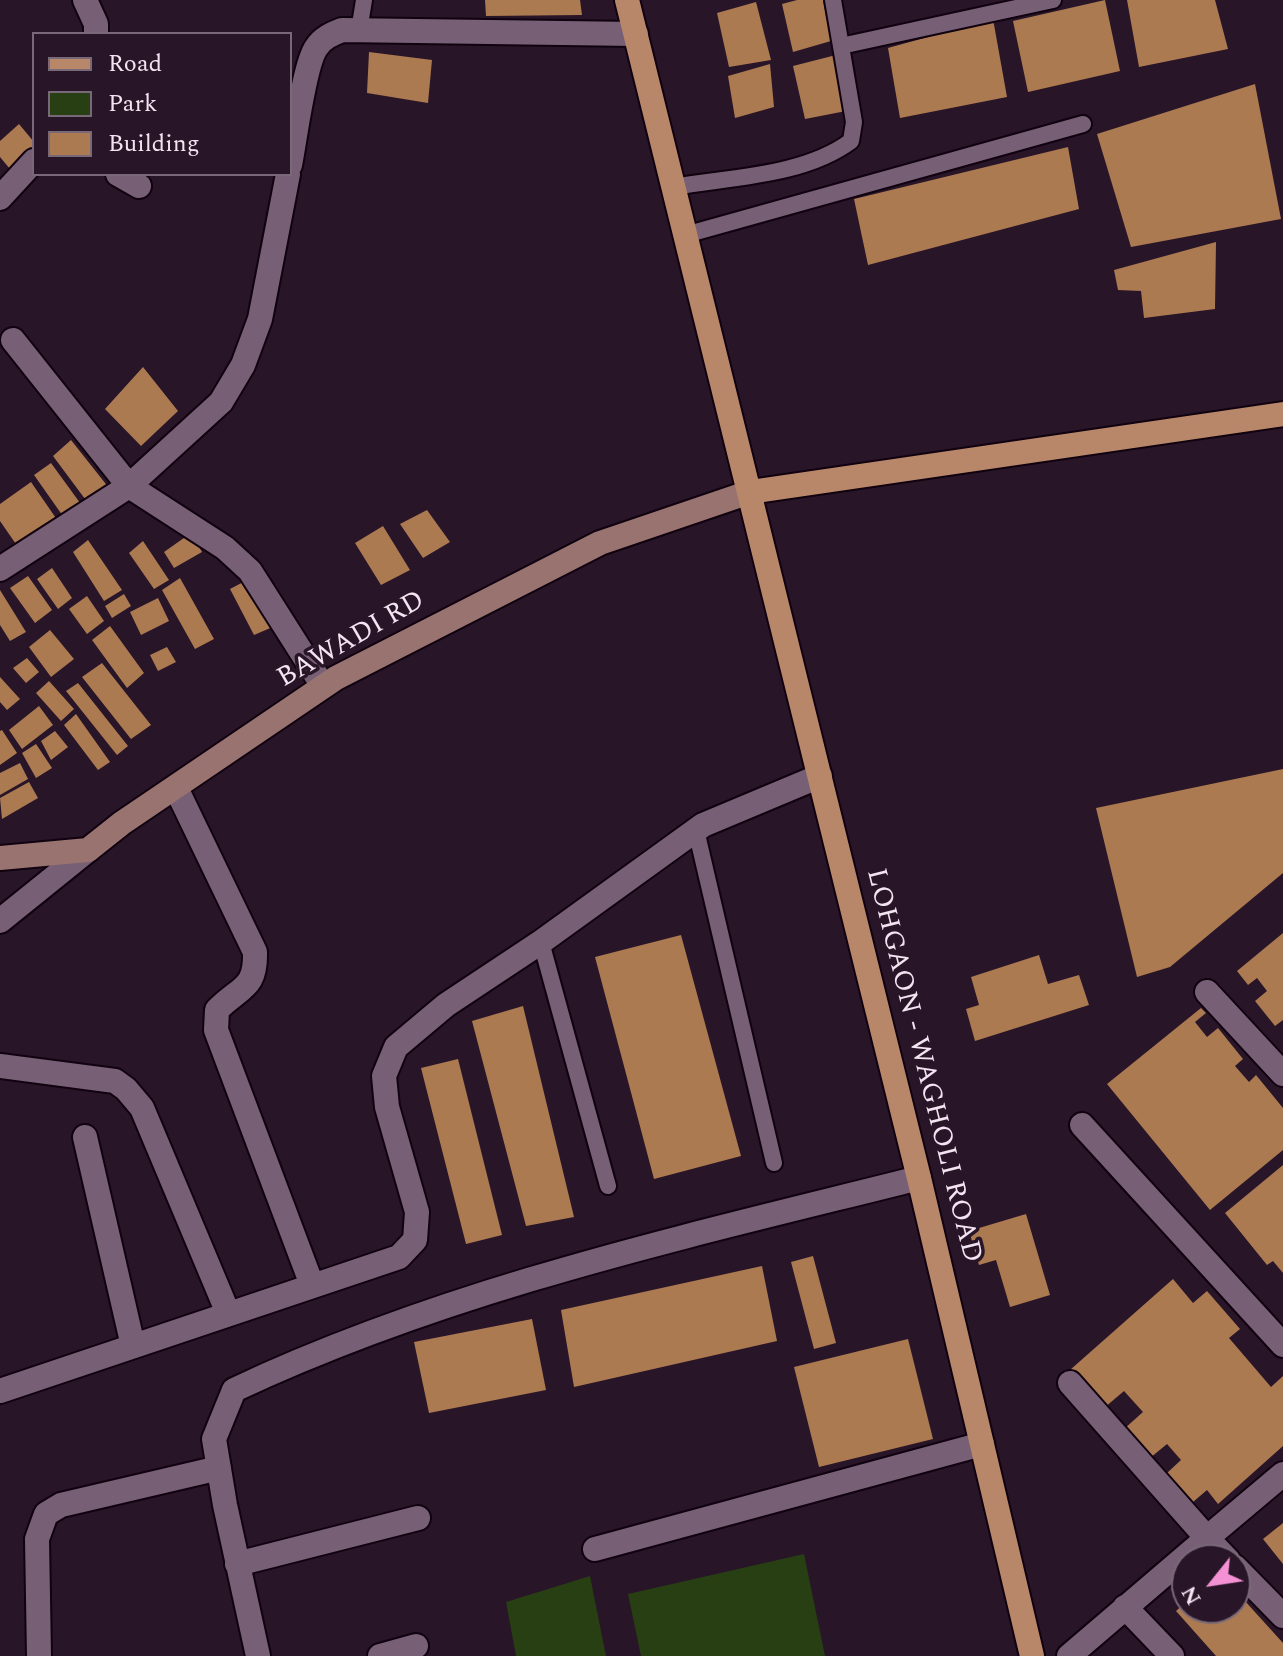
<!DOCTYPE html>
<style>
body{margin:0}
#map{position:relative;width:1283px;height:1656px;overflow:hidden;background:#291528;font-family:Spectral,serif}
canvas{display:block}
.legend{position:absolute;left:32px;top:32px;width:260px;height:144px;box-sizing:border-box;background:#291528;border:2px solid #796878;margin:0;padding:10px 14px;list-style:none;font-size:24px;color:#f2e4f1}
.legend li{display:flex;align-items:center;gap:16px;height:40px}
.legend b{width:40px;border:2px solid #796878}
.north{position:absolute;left:1171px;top:1544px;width:80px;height:80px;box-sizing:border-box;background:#291528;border:2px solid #796878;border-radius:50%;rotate:240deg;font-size:22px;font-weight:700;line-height:32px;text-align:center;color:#f2e4f1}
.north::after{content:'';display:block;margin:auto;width:28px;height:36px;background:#f491d4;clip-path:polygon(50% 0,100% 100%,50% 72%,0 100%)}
</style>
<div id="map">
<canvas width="1283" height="1656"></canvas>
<ul class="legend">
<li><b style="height:10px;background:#b8876a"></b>Road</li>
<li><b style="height:22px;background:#273f13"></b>Park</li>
<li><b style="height:22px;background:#ac7a51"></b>Building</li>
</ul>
<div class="north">N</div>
</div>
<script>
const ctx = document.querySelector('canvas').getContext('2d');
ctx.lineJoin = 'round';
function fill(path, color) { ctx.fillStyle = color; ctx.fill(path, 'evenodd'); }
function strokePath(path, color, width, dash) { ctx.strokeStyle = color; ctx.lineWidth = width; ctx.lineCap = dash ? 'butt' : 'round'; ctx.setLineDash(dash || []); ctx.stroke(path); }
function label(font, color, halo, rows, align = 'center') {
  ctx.font = font + ' Spectral,serif'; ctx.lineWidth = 7; ctx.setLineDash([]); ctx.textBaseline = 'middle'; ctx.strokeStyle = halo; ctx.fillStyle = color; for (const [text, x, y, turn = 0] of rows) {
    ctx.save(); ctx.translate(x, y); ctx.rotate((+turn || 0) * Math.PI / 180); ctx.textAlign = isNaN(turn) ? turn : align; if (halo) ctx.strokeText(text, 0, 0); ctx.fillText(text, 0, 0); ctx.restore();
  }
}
const green = new Path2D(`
 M804,1554l21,102h-184l-13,-62z
 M590,1576l16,80h-90l-10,-54z`);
const building = new Path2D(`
 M485,0h95l2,15 -96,1z
 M797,0h26l8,41 -38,11 -11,-48z
 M1105,0l15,71 -92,21 -15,-71z
 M1127,0h88l13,49 -89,18z
 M756,2l15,58 -42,7 -12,-54z
 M993,19l14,78 -107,21 -12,-70z
 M369,52l63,8 -4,43 -61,-10z
 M836,55l10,56 -41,8 -12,-53z
 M770,64l4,43 -39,11 -7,-42z
 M1255,84l26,135 -150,28 -34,-113z
 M19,124l15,18v4l-24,23 -10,-12v-16z
 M1068,147l11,62 -211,56 -14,-66z
 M1216,242l-1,67 -71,9 -3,-27 -23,-1 -4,-20z
 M143,367l35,44 -37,35 -36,-37z
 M71,440l38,48 -21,15 -35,-47z
 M51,463l32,44 -18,12 -31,-44z
 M31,482l29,42 -40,26 -20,-29v-17z
 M427,510l23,32 -27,16 -23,-34z
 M383,526l27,44 -29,15 -26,-42z
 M191,533l11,19 -28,16 -10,-16z
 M88,540l34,50 -18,11 -31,-49z
 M143,541l26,39 -15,9 -25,-36z
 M52,568l20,30 -14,11 -21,-30z
 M28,576l24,34 -17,13 -25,-35z
 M180,578l34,61 -19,10 -33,-59z
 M249,579l26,47 -21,9 -24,-46z
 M0,590l26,42 -16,9 -10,-16z
 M124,594l7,12 -19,12 -7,-12z
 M87,596l17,25 -17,13 -18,-25z
 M158,598l11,23 -28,14 -11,-23z
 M110,626l34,47 -17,15 -35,-48z
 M50,630l24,29 -23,18 -22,-30z
 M167,647l9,15 -18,9 -8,-16z
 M27,658l12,14 -13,11 -13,-15z
 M102,663l49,62 -20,14 -49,-62z
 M0,677l20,22 -13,11 -7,-8z
 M49,681l25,28 -13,12 -25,-28z
 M78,683l50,63 -11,9 -51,-64z
 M39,706l14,19 -31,24 -13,-19z
 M76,714l34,48 -12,8 -34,-45z
 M2,730l15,23 -17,12v-34z
 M55,731l13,16 -17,13 -10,-19z
 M36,744l16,24 -16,10 -14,-25z
 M20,763l8,16 -28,16v-22z
 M1283,769v104l-113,94 -33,10 -41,-169z
 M29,782l9,16 -36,21 -2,-21z
 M1283,933v87l-8,6 -20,-25 12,-10 -10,-13 -9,7 -11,-14z
 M681,935l60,221 -87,23 -59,-222z
 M1039,955l9,29 31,-9 10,30 -114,36 -9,-32 13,-4 -8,-28z
 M523,1006l51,211 -48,9 -54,-205z
 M1201,1008l5,5 -11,9 12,15 11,-9 25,31 -8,7 14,16 7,-7 27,33v42l-73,60 -103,-126z
 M458,1059l44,176 -36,9 -45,-176z
 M1283,1165v108l-10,-12 -6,4 -42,-52z
 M1026,1214l24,81 -40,12 -14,-47 -17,5 -10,-34z
 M813,1256l23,87 -22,6 -23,-87z
 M762,1266l15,75 -203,46 -13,-77z
 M1173,1279l20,24 14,-12 33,38 -11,9 42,49 12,-11v70l-65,58 -11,-14 -14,12 -26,-29 14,-13 -14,-16 -17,14 -26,-29 19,-17 -19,-21 -20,17 -34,-38z
 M532,1319l14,71 -117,23 -15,-71z
 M908,1339l25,100 -114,28 -25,-100z
 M1283,1523v41l-20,-25z
 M1235,1590l48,53v13h-67l-40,-45 11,-10v7h48z`);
const lane = new Path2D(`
 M359,31l5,-31
 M841,46l212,-46
 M674,187c57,-10 130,-11 177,-46l3,-19 -21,-122
 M685,235l398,-111
 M696,830l78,333
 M541,942l67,244`);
const street = new Path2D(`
 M85,0l11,24v10
 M290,165c5,-25 14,-99 26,-117 6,-10 16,-14 26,-18l294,4
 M118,174l21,12
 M0,198l34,-37
 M13,340l116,146 96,62 25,23 73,115
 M0,569l129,-83 92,-84 22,-37 17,-46 28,-145
 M176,788l79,164c1,37 -14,34 -38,58l-1,20 96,255
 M0,921l88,-71
 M1207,992l76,82
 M0,1066l115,15 11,8 16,19 86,205
 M1082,1125l201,220
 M85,1137l48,209
 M1070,1383l137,155 76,-64
 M0,1391l399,-134 16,-17 2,-28 -30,-105 -3,-31 12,-29 50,-42 95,-63 162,-117 117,-49
 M595,1549l387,-105
 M237,1564l181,-46
 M1235,1567l48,49
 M1125,1607l47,49
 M39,1656l-2,-117 9,-25 15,-9 158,-37
 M258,1656l-33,-151 -11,-66 20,-49c217,-102 454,-154 685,-212
 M380,1656l36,-10
 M1069,1656l138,-118 21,22`);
const secondary = new Path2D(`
 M0,858l88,-8 34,-27 214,-145 264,-135 150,-51`);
const primary = new Path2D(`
 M627,0l292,1178 113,478
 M750,492l533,-78`);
const streetNames = [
 ["BAWADI RD",352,641,-30],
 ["LOHGAON - WAGHOLI ROAD",922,1066,76]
];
fill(green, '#273f13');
fill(building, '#ac7a51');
strokePath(lane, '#110210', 20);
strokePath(street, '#110210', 28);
strokePath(secondary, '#110210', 28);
strokePath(primary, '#110210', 28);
strokePath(lane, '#775f75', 16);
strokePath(street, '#775f75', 24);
strokePath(secondary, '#987370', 24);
strokePath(primary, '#b8876a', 24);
label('28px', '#f2e4f1', '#291528', streetNames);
</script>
